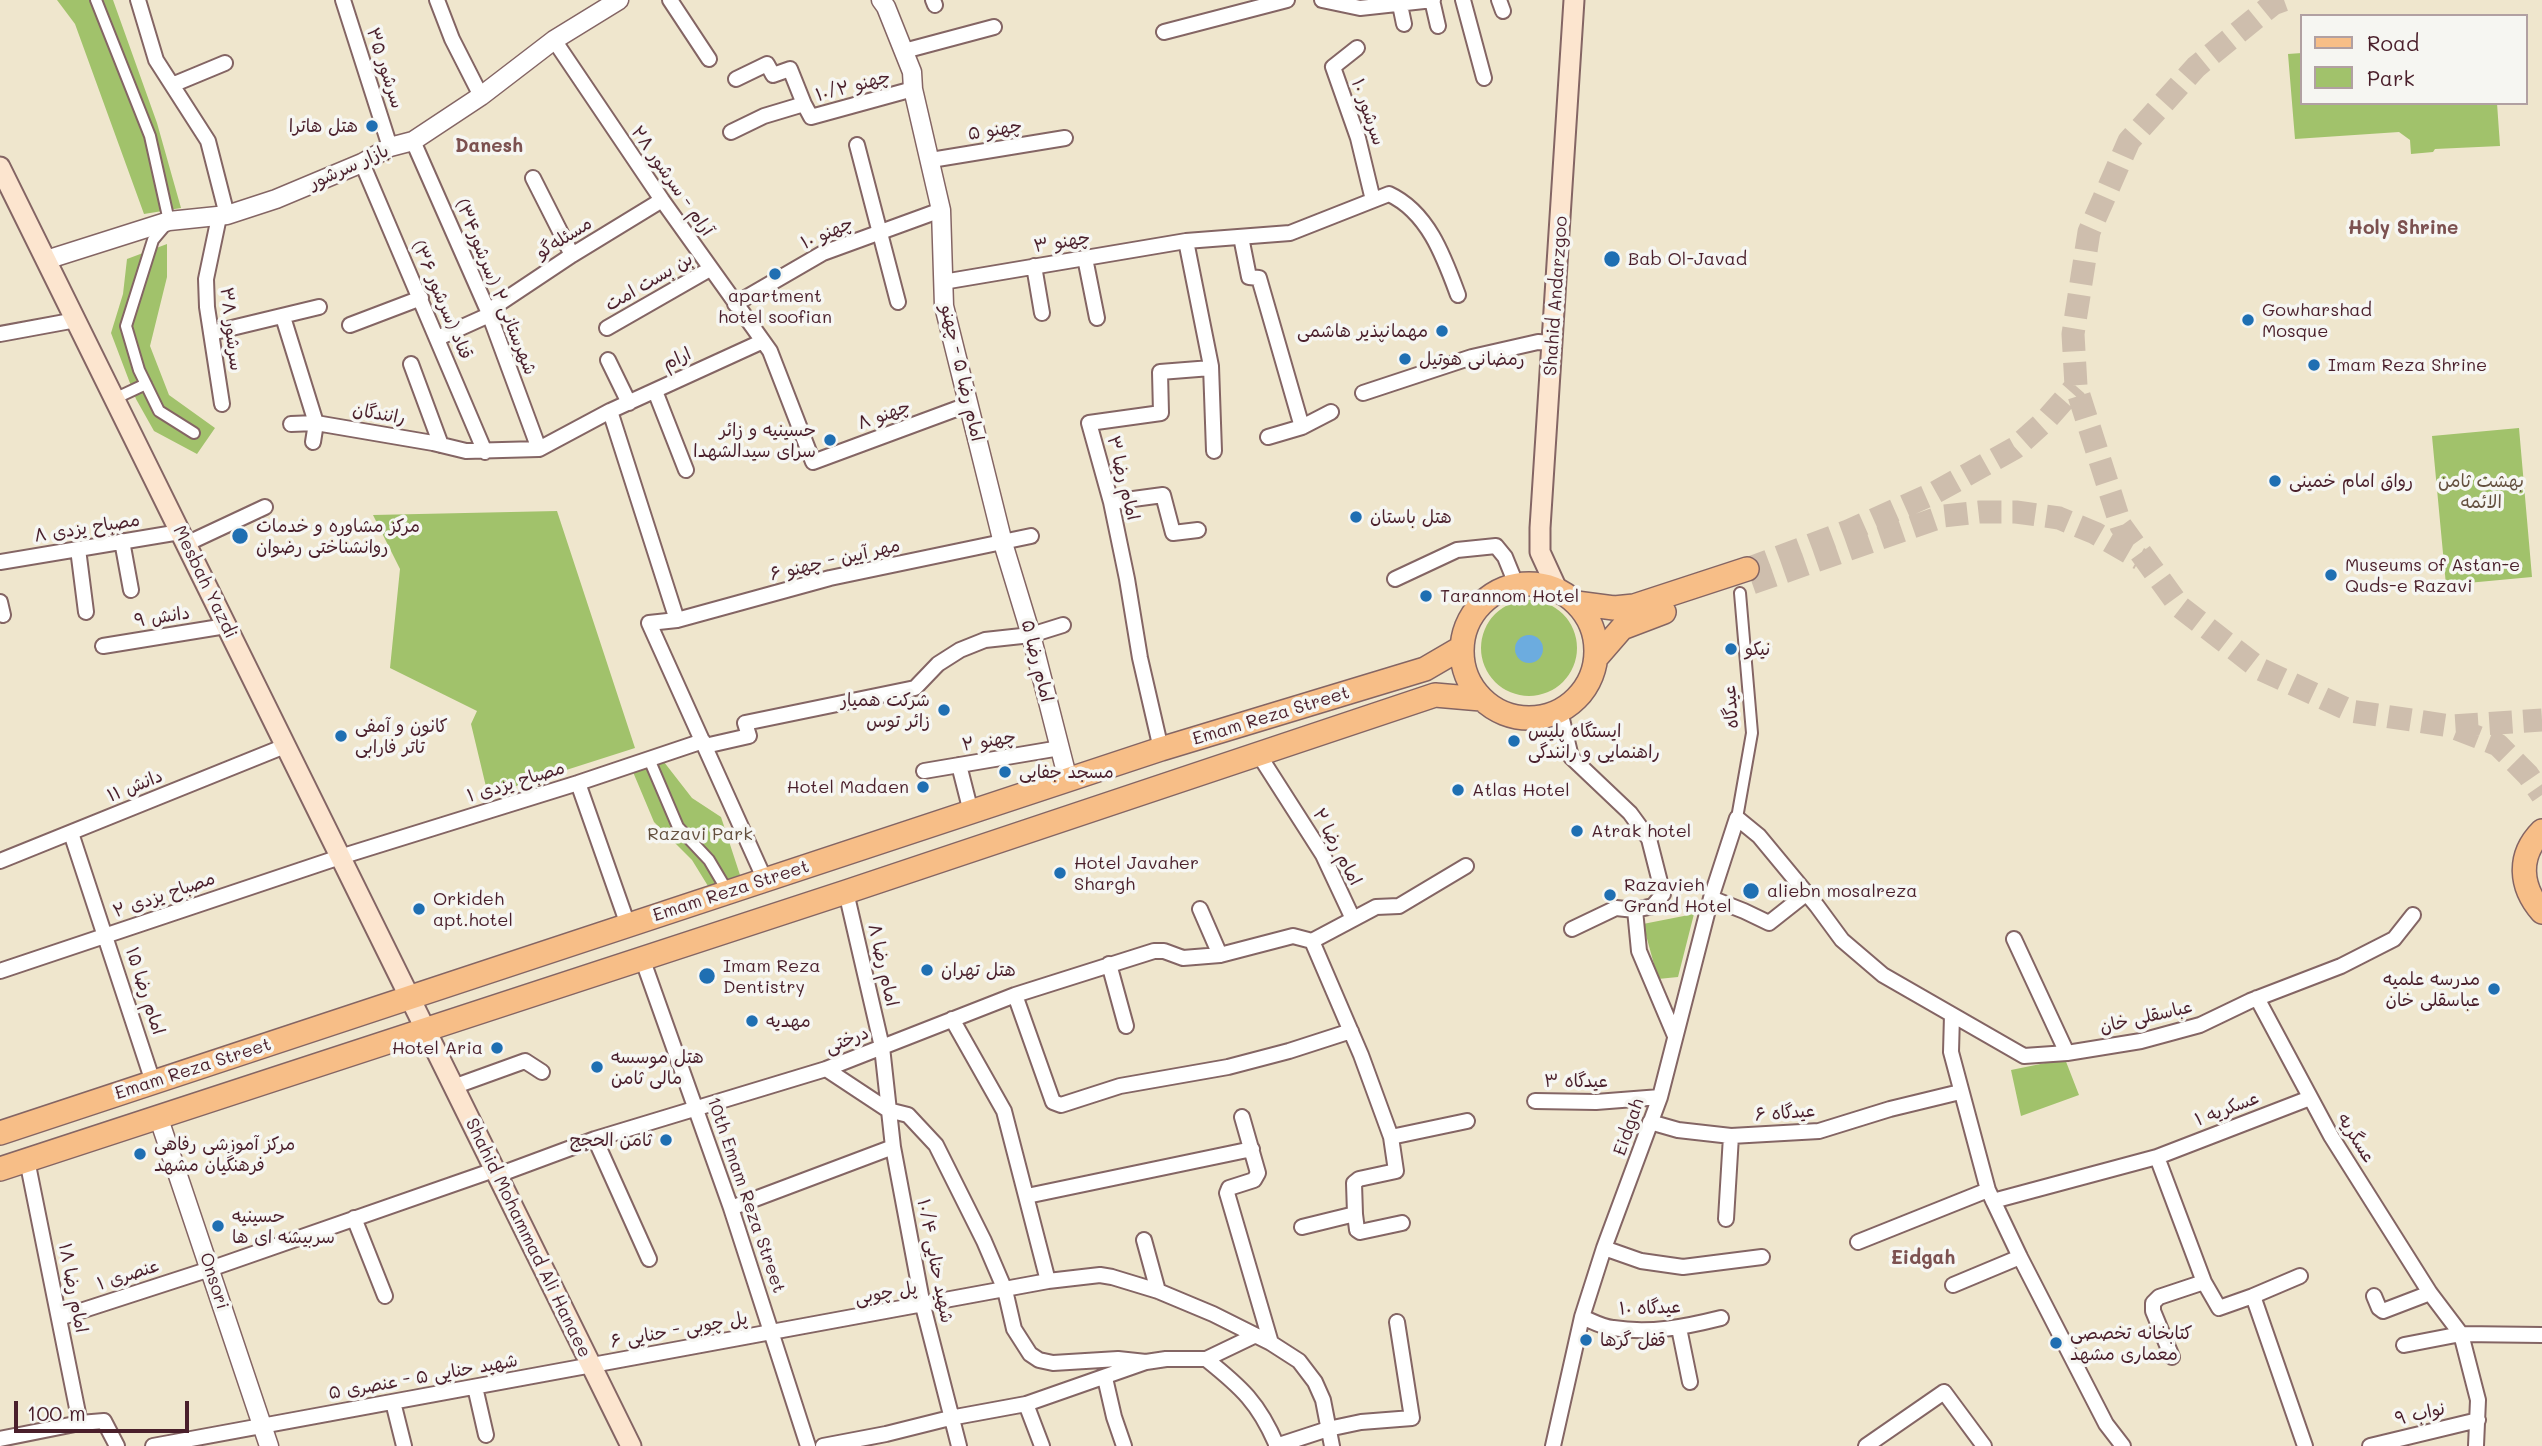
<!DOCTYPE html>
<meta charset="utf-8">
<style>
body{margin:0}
#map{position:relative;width:2542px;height:1446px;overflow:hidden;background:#efe6cd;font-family:Mali,sans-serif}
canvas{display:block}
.legend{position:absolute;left:2300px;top:14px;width:228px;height:91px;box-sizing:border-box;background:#f6f6f2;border:2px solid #b1a0a2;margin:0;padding:9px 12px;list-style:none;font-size:21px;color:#4a1f2b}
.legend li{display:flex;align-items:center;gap:14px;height:35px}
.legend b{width:35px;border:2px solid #b1a0a2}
.scale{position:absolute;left:14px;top:1401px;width:175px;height:32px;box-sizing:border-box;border:4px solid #4a1f2b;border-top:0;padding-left:9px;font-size:21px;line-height:24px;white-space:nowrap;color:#4a1f2b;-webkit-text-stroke:5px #f6f6f2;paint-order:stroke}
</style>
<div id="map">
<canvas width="2542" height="1446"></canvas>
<ul class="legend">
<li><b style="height:9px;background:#f7be87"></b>Road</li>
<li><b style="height:19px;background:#a1c26b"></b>Park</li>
</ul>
<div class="scale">100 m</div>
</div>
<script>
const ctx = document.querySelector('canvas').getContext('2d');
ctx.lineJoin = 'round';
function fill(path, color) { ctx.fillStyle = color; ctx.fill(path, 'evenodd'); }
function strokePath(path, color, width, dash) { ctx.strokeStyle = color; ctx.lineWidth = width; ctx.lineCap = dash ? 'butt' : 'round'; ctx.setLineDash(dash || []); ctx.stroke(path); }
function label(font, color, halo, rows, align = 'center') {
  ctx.font = font + ' Mali,"Playpen Sans Arabic",sans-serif'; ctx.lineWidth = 7; ctx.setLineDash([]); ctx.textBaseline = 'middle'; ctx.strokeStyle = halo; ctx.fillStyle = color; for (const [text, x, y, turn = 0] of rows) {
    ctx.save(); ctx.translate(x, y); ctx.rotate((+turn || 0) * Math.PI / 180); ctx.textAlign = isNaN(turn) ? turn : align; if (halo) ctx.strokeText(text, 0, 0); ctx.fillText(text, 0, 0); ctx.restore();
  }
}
const green = new Path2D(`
 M57,0h56l44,123 24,85 -37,6 -69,-190z
 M2302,53v50h195l3,43 -65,3 -2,3 -22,2 -1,-14 -11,-8 -104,7 -7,-85z
 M167,244v33l-17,69 19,49 46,33 -18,26 -43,-23 -18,-32 -25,-66 12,-39 4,-35z
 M2519,428l13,149 -86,8 -14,-149z
 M557,511l78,237 -147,47 -17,-71 6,-13 -87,-43 10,-99 -27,-54z
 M1481 648a48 48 0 1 1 96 0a48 48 0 1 1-96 0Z
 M664,762l28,36 29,19 19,58 -32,11 -16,-26 -38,-38 -21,-50z
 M1694,914l-16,63 -20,2 -15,-55z
 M2065,1059l14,36 -58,21 -10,-46z`);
const water = new Path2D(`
 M1515 649a14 14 0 1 1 28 0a14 14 0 1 1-28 0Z`);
const primaryTunnel = new Path2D(`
 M2284,0l-11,4 -77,63 -67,74 -40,91 -16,102 3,52 45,140 59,81 80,62 91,42 100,15 91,-6
 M1747,569l101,-38 86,-38 81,-45 31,-28 30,-34
 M1752,583l192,-67 36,-4h36l43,6 36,15 45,26
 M2457,729l41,16 30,30 14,20`);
const pedestrian = new Path2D(`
 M96,0l54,136 19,85 -16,19 -27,86 13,44 20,41 35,22
 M114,399l32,-15
 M649,759l29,68 31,33 19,32
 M1737,818l15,-85 -12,-140`);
const minor = new Path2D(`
 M138,0l18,60 52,81 19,74
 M343,0l47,147
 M437,0l15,39 29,57
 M670,0l39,59
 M933,0l2,5
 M1322,0l38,8 73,-8
 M1399,0l5,24
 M1432,0l6,26
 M1463,0l21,78
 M1499,0l4,11
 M1164,32l123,-32
 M554,40l108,160 108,151 43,111 154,-57
 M1357,48l-24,19 25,71 15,62
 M904,51l90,-24
 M736,79l31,-15 6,11 17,-6 14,35
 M172,85l53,-22
 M731,132l33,-16 40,-12 7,13 102,-28
 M413,141l75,170 51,138
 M857,145l41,157
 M931,160l134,-22
 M362,163l123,289
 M533,178l39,77
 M219,217l-13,62 1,28 15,97
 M1241,237l8,40 10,1 43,149
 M1186,241l25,125 3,85
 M1085,258l12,60
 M1034,266l8,47
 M943,282l243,-41 104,-8 99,-39c39,18 55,63 69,101
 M735,304l88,-51 118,-43
 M488,311l84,-56 90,-55
 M283,317l33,106 -3,19
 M350,325l71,-27
 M607,328l103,-59
 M211,333l108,-26
 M0,334l76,-14
 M438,338l51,-23
 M608,360l21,43
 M411,364l30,81
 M655,391l31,79
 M1363,393l109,-36 66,-15 15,1
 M610,411l67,209
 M291,424l25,-1 117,20 33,8 73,-2 71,-38 151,-69
 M1268,437l34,-10 29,-15
 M1111,502l52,-7 10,38 25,-3
 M122,541l9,49
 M186,544l79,-37
 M78,549l8,63
 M0,562l180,-30
 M1395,579l62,-29 39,-4 9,11 11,27
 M0,602l3,13
 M103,646l123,-20
 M1560,711l11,46 59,56 19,26 14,55 -10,12 -18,4
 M705,746l44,-10 -4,-13 170,-35 23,-24 22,-14 25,-10 46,-5 32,-10
 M1161,749l-21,-91 -13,-79 -16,-77 -22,-79 72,-10 -1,-41 51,-4
 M1259,755l64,100 30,64
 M959,765l12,47
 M924,771l136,-23
 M578,783l50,142
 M71,833l82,249
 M0,861l285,-115
 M765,880l-116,-257 28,-3 153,-42 201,-42
 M846,892l36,155 11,100 30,159 36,140
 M1711,898l33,13 25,12 38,-30
 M1200,909l20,46
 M1572,929l44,-21 19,2 4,41 36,85
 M2014,939l53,114 74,-12 59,-16 50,-24 91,-35 53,-27 19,-24
 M1312,941l64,-34 23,-1 67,-40
 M642,958l89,250 77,238
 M1109,964l17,62
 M0,971l340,-114 238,-74 125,-42
 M1015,995l38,107 8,3 59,-19 108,-19 61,-16 62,-20
 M2257,998l74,138 99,157 31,41 17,66 -2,46
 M1952,1015l-1,37 37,138 32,67 86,167 17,22
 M952,1019l52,92 44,170
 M826,1069l62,41 20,5 28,30 48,96 21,49 9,39 16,25 9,6 14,3 65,-4 28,3
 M453,1087l72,-26 17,11
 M1535,1101l61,1 64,-5
 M1242,1117l16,56 -4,7 -25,8 -2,5 44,150
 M1650,1122l28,8 53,6 88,-5 71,-22 70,-17
 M1391,1137l76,-16
 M595,1139l54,120
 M2157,1157l47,125 15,26 34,-12 52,150
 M27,1160l53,263
 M498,1175l97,-36 231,-70 189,-74 139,-44h10l19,7 37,-3 73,-19 19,5 49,114 30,82 5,34 -37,8 -5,4 1,31 -53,13
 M1027,1196l225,-47
 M1993,1201l164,-44 153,-59
 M731,1208l162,-61
 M1355,1214l2,16 3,2 42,-9
 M354,1218l31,78
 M1726,1219l5,-83
 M1144,1240l14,51
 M1858,1242l130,-52
 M1604,1248l37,13 42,6 79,-10
 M1953,1285l67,-28
 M2253,1296l47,-20
 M2374,1296l5,12 4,3 47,-18
 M1582,1317c10,4 20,10 31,11 37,6 72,-1 108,-10
 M59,1318l151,-49 284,-99
 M1679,1328l11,54
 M2404,1345l57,-11 81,1
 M2172,1357l-19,-46v-8l6,-6 45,-15
 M1206,1359c35,28 53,44 71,87
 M1105,1378l9,39 10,29
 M475,1387l11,48
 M393,1402l11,44
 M1026,1404l16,42
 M0,1439l80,-16 24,-2 13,25
 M153,1446l895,-165 52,-6 12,2 46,14 55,23 58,29 28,18 16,21 8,18 9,46
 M823,1446l63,-12 64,-16 76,-14 120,-42 20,-3h40l48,-23
 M1276,1446l52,-17 33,-7 51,-4 -15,-96
 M1553,1446l29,-129 22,-69 56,-151 51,-199 26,-80 22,18 58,70 25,34 41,35 141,81 43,-3
 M1866,1446l78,-54 40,54
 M2370,1446l108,-26`);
const tertiary = new Path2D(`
 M881,0l5,7 26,65 1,17 28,121 3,96 59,237 28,92 37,145
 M46,260l123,-39 58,-6 49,-16 86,-36 28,-16 23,-6 68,-45 73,-56 65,-40
 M158,1116l111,330`);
const secondary = new Path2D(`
 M0,167l631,1279
 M1557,589l-17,-37v-24l34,-528`);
const primary = new Path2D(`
 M1462 651a67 67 0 1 1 134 0a67 67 0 1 1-134 0Z
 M1576,603l38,5 20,-2 113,-37
 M1596,658l26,-30 42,-16
 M2542,831c-25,25 -22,56 0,81
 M0,1133l1161,-384 264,-80 36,-21
 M0,1169l846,-277 589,-197 46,4`);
const markers = [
 [372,126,7,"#1f6fb2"],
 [1612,259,9,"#1f6fb2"],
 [775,274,7,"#1f6fb2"],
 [2248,320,7,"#1f6fb2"],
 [1442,331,7,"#1f6fb2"],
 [1405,359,7,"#1f6fb2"],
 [2314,365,7,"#1f6fb2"],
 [830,440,7,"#1f6fb2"],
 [2275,481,7,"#1f6fb2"],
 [1356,517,7,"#1f6fb2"],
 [240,536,9,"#1f6fb2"],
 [2331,575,7,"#1f6fb2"],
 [1426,596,7,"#1f6fb2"],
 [1731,649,7,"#1f6fb2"],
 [944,710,7,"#1f6fb2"],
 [341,736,7,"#1f6fb2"],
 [1514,741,7,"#1f6fb2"],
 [1005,772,7,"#1f6fb2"],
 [923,787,7,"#1f6fb2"],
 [1458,790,7,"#1f6fb2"],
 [1577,831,7,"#1f6fb2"],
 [1060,873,7,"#1f6fb2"],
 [1751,891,9,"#1f6fb2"],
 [1610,895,7,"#1f6fb2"],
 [419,909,7,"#1f6fb2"],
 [927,970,7,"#1f6fb2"],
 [707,976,9,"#1f6fb2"],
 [2494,989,7,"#1f6fb2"],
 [752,1021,7,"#1f6fb2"],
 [497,1048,7,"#1f6fb2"],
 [597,1067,7,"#1f6fb2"],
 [666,1140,7,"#1f6fb2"],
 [140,1154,7,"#1f6fb2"],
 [218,1226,7,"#1f6fb2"],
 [1586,1340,7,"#1f6fb2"],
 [2056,1343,7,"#1f6fb2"]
];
const streetNames = [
 ["سرشور ۳۵",385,68,72],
 ["چهنو ۱۰/۲",853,86,-15],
 ["سرشور ۱۰",1368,112,71],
 ["چهنو ۵",995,130,-9],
 ["بازار سرشور",349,167,-24],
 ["آرام - سرشور ۲۸",672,181,55],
 ["چهنو ۱۰",827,233,-24],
 ["مسئله‌گو",564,238,-32],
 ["چهنو ۳",1062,242,-9],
 ["بن بست امت",649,282,-30],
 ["شهرستانی ۲ (سرشور۳۴)",496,287,68],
 ["Shahid Andarzgoo",1556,296,-86],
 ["قناد (سرشور ۳۶)",442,300,67],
 ["سرشور ۳۸",231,329,83],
 ["ارام",677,359,-25],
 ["امام رضا ۵ - چهنو",962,373,77],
 ["رانندگان",379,414,10],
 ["چهنو ۸",884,415,-20],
 ["امام رضا ۳",1123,478,76],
 ["مصباح یزدی ۸",87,528,-9],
 ["مهر آیین - چهنو ۶",835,560,-13],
 ["Mesbah Yazdi",205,582,64],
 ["دانش ۹",162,617,-9],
 ["امام رضا ۵",1037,661,76],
 ["عیدگاه",1731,707,-94],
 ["Emam Reza Street",1271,716,-17],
 ["چهنو ۲",989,741,-9],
 ["مصباح یزدی ۱",516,782,-17],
 ["دانش ۱۱",135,786,-22],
 ["امام رضا ۲",1337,847,62],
 ["Emam Reza Street",731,891,-18],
 ["مصباح یزدی ۲",164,895,-19],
 ["امام رضا ۸",883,965,77],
 ["امام رضا ۱۵",145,991,72],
 ["عباسقلی خان",2146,1017,-13],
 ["درختی",847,1040,-21],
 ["Emam Reza Street",193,1069,-18],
 ["عیدگاه ۳",1576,1081],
 ["عسکریه ۱",2227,1109,-21],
 ["عیدگاه ۶",1785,1113,-4],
 ["Eidgah",1629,1127,-71],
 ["عسگریه",2356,1138,58],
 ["10th Emam Reza Street",746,1195,71],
 ["Shahid Mohammad Ali Hanaee",528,1238,64],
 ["شهید حنایی ۱۰/۴",935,1261,79],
 ["عنصری ۱",128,1275,-18],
 ["Onsori",214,1281,72],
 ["امام رضا ۱۸",73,1288,79],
 ["پل چوبی",886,1293,-10],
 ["عیدگاه ۱۰",1650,1308,-2],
 ["پل چوبی - حنایی ۶",679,1330,-10],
 ["شهید حنایی ۵ - عنصری ۵",423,1377,-10],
 ["نواب ۹",2420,1414,-13]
];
const poiNames = [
 ["هتل هاترا",358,126,"right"],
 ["Bab Ol-Javad",1628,259],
 ["apartment",775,296,"center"],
 ["hotel soofian",775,317,"center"],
 ["Gowharshad",2262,310],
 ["Mosque",2262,331],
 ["مهمانپذیر هاشمی",1428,331,"right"],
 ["رمضانی هوتیل",1419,359],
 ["Imam Reza Shrine",2328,365],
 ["حسینیه و زائر",816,430,"right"],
 ["سرای سیدالشهدا",816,451,"right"],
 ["رواق امام خمینی",2289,481],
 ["هتل باستان",1370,517],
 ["مرکز مشاوره و خدمات",256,526],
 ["روانشناختی رضوان",256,547],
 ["Museums of Astan-e",2345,565],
 ["Quds-e Razavi",2345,586],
 ["Tarannom Hotel",1440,596],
 ["نیکو",1745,649],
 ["شرکت همیار",930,700,"right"],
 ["زائر توس",930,721,"right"],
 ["کانون و آمفی",355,726],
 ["تاتر فارابی",355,747],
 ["ایستگاه پلیس",1528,731],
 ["راهنمایی و رانندگی",1528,752],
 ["مسجد جفایی",1019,772],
 ["Hotel Madaen",909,787,"right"],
 ["Atlas Hotel",1472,790],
 ["Atrak hotel",1591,831],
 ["Hotel Javaher",1074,863],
 ["Shargh",1074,884],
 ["Razavieh",1624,885],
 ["Grand Hotel",1624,906],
 ["aliebn mosalreza",1767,891],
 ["Orkideh",433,899],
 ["apt.hotel",433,920],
 ["Imam Reza",723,966],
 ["Dentistry",723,987],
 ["هتل تهران",941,970],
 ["مدرسه علمیه",2480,979,"right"],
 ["عباسقلی خان",2480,1000,"right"],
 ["مهدیه",766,1021],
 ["Hotel Aria",483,1048,"right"],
 ["هتل موسسه",611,1057],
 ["مالی ثامن",611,1078],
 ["ثامن الحجج",652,1140,"right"],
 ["مرکز آموزشی رفاهی",154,1144],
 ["فرهنگیان مشهد",154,1165],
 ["حسینیه",232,1216],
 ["سربیشه ای ها",232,1237],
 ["کتابخانه تخصصی",2070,1333],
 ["معماری مشهد",2070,1354],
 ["قفل گرها",1600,1340]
];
const parkNames = [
 ["بهشت ثامن",2481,481],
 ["الائمه",2481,502],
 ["Razavi Park",700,834]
];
const neighbourhoodNames = [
 ["Danesh",489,146],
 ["Holy Shrine",2403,228],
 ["Eidgah",1923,1258]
];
fill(green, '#a1c26b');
fill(water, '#6cacdf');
strokePath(primaryTunnel, '#cebead', 23, [23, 11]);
strokePath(pedestrian, '#846564', 14);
strokePath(minor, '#846564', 18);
strokePath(tertiary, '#846564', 21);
strokePath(secondary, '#846564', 23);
strokePath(primary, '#846564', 26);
strokePath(pedestrian, '#fff', 10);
strokePath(minor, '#fff', 14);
strokePath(tertiary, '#fff', 18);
strokePath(secondary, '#fce5cf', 19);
strokePath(primary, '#f7be87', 23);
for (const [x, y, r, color] of markers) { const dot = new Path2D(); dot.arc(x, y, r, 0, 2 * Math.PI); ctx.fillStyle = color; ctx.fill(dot); strokePath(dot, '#f6f6f2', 2.5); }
label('18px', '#4a1f2b', '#f6f6f2', streetNames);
label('18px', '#4a1f2b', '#f6f6f2', poiNames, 'left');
label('18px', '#64503e', '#f6f6f2', parkNames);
label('bold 19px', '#7c5150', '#f6f6f2', neighbourhoodNames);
</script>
